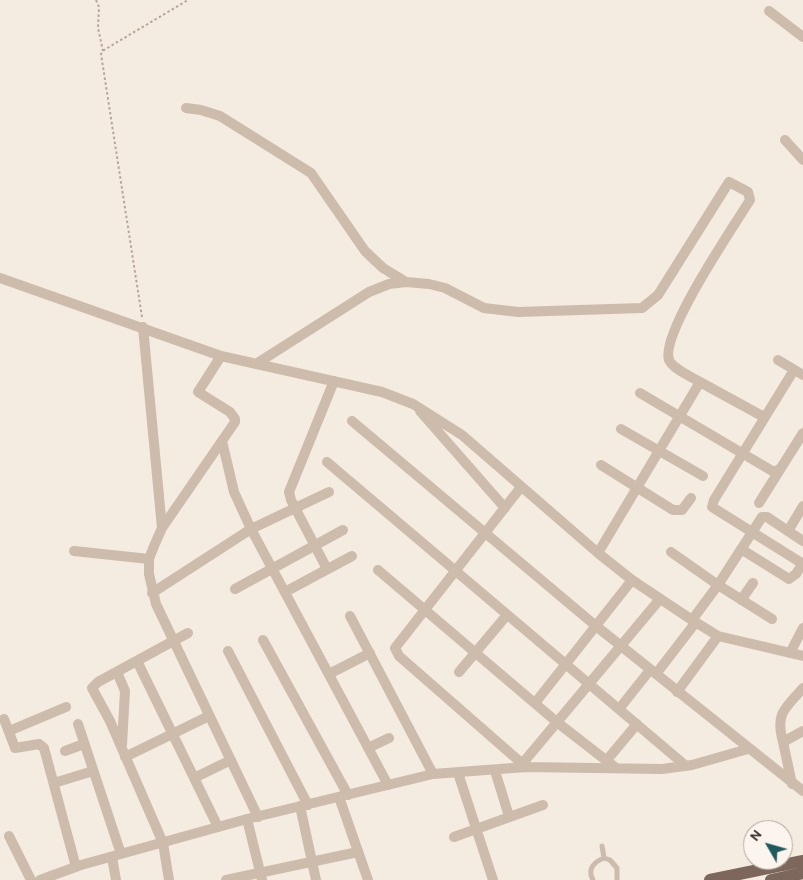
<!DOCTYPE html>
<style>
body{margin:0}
#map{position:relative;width:803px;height:880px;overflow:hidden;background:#f4ebe1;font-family:Overpass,sans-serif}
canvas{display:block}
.north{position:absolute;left:743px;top:820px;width:50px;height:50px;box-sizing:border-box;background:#fbf5ee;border:1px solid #aea6a0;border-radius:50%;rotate:308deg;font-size:14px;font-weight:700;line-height:20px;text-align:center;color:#3b302b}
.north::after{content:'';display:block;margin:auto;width:18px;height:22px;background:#1f5a5e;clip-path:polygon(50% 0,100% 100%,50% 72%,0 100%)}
</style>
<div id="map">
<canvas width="803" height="880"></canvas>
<div class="north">N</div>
</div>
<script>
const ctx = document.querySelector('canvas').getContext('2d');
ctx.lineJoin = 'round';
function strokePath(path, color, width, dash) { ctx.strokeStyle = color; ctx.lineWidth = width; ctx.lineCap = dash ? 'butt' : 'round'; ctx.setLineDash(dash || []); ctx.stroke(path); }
const path = new Path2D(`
 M96,0l3,7 -1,21 5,23
 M142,317l-41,-263 3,-4 84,-50`);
const lane = new Path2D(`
 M602,846l2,12 6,2 7,8v12
 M593,880c-6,-11 1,-18 11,-22`);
const street = new Path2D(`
 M769,11l34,26
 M186,108l15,2 19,6 91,57 54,78 18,17 23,14
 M785,140l18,20
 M0,278l221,78 161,36 31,12 49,31 136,118 34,27 60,40 26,16 85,20
 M143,327l19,201
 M221,356l-23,36 32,20 5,7v3l-73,106 -8,18 -5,13v15l7,30 102,213
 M778,360l25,15
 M256,364l113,-72 20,-8 17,-2 23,2 16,4 39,20 34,4 124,-4 16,-13 71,-113 19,10 2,8c-16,26 -90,134 -81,160 4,9 23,17 31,22
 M794,370l-80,130 -2,7 91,57
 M640,393l134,79 7,-4 22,-35
 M420,411l85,97
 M352,421l244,205 207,165
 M621,429l82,47
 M222,441l12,51 17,37 137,256
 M327,462l359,304
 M601,465l72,45h9l9,-12
 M521,487l-126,161 4,8 127,111
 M759,503l22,-35
 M788,531l15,-25
 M741,549l48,30 7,-5 7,-11
 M74,551l75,8
 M671,552l47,33 54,34
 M598,553l102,-171 64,35
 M327,569l-36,-69 -2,-8 45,-111
 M378,570l180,153 58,45
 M235,589l108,-59
 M285,592l67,-36
 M152,593l99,-64 78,-37
 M741,600l12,-17
 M350,616l83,158
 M692,620l26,-35 44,-68h5l36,24
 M263,640l85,155
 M228,651l80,154
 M790,653l13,-25
 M137,661l81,166
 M117,672l8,19 -3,54
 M459,672l48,-57
 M329,674l41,-21
 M656,674l40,-52
 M677,692l41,-56
 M535,703l97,-123
 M619,709l31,-39
 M4,719l11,29 24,-4 5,4 32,119
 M78,724l43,130
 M9,731l57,-24
 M783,742c-8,-29 2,-33 20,-54
 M368,748l21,-10
 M65,751l19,-7
 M125,757l84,-41
 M606,761l31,-37
 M522,764l138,-165
 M495,771l14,45
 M458,773l35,107
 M194,778l37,-18
 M54,783l39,-12
 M792,784l-9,-42 20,-11
 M339,797l29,83
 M300,806l16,74
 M247,819l15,61
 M9,836l22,44
 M454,837l89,-32
 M112,857l4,23
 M40,880l41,-15 166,-46 186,-45 93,-7 136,2 30,-4 56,-16
 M169,880l-6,-37 -53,-122 -18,-33 6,-6 90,-49
 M226,880l132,-28`);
const primary = new Path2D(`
 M710,880l93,-19
 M771,880l32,-7`);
strokePath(path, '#b9a596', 2, [2.5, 2.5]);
strokePath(lane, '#cdbbac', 5);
strokePath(street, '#cdbbac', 10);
strokePath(primary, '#7d675c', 12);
</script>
